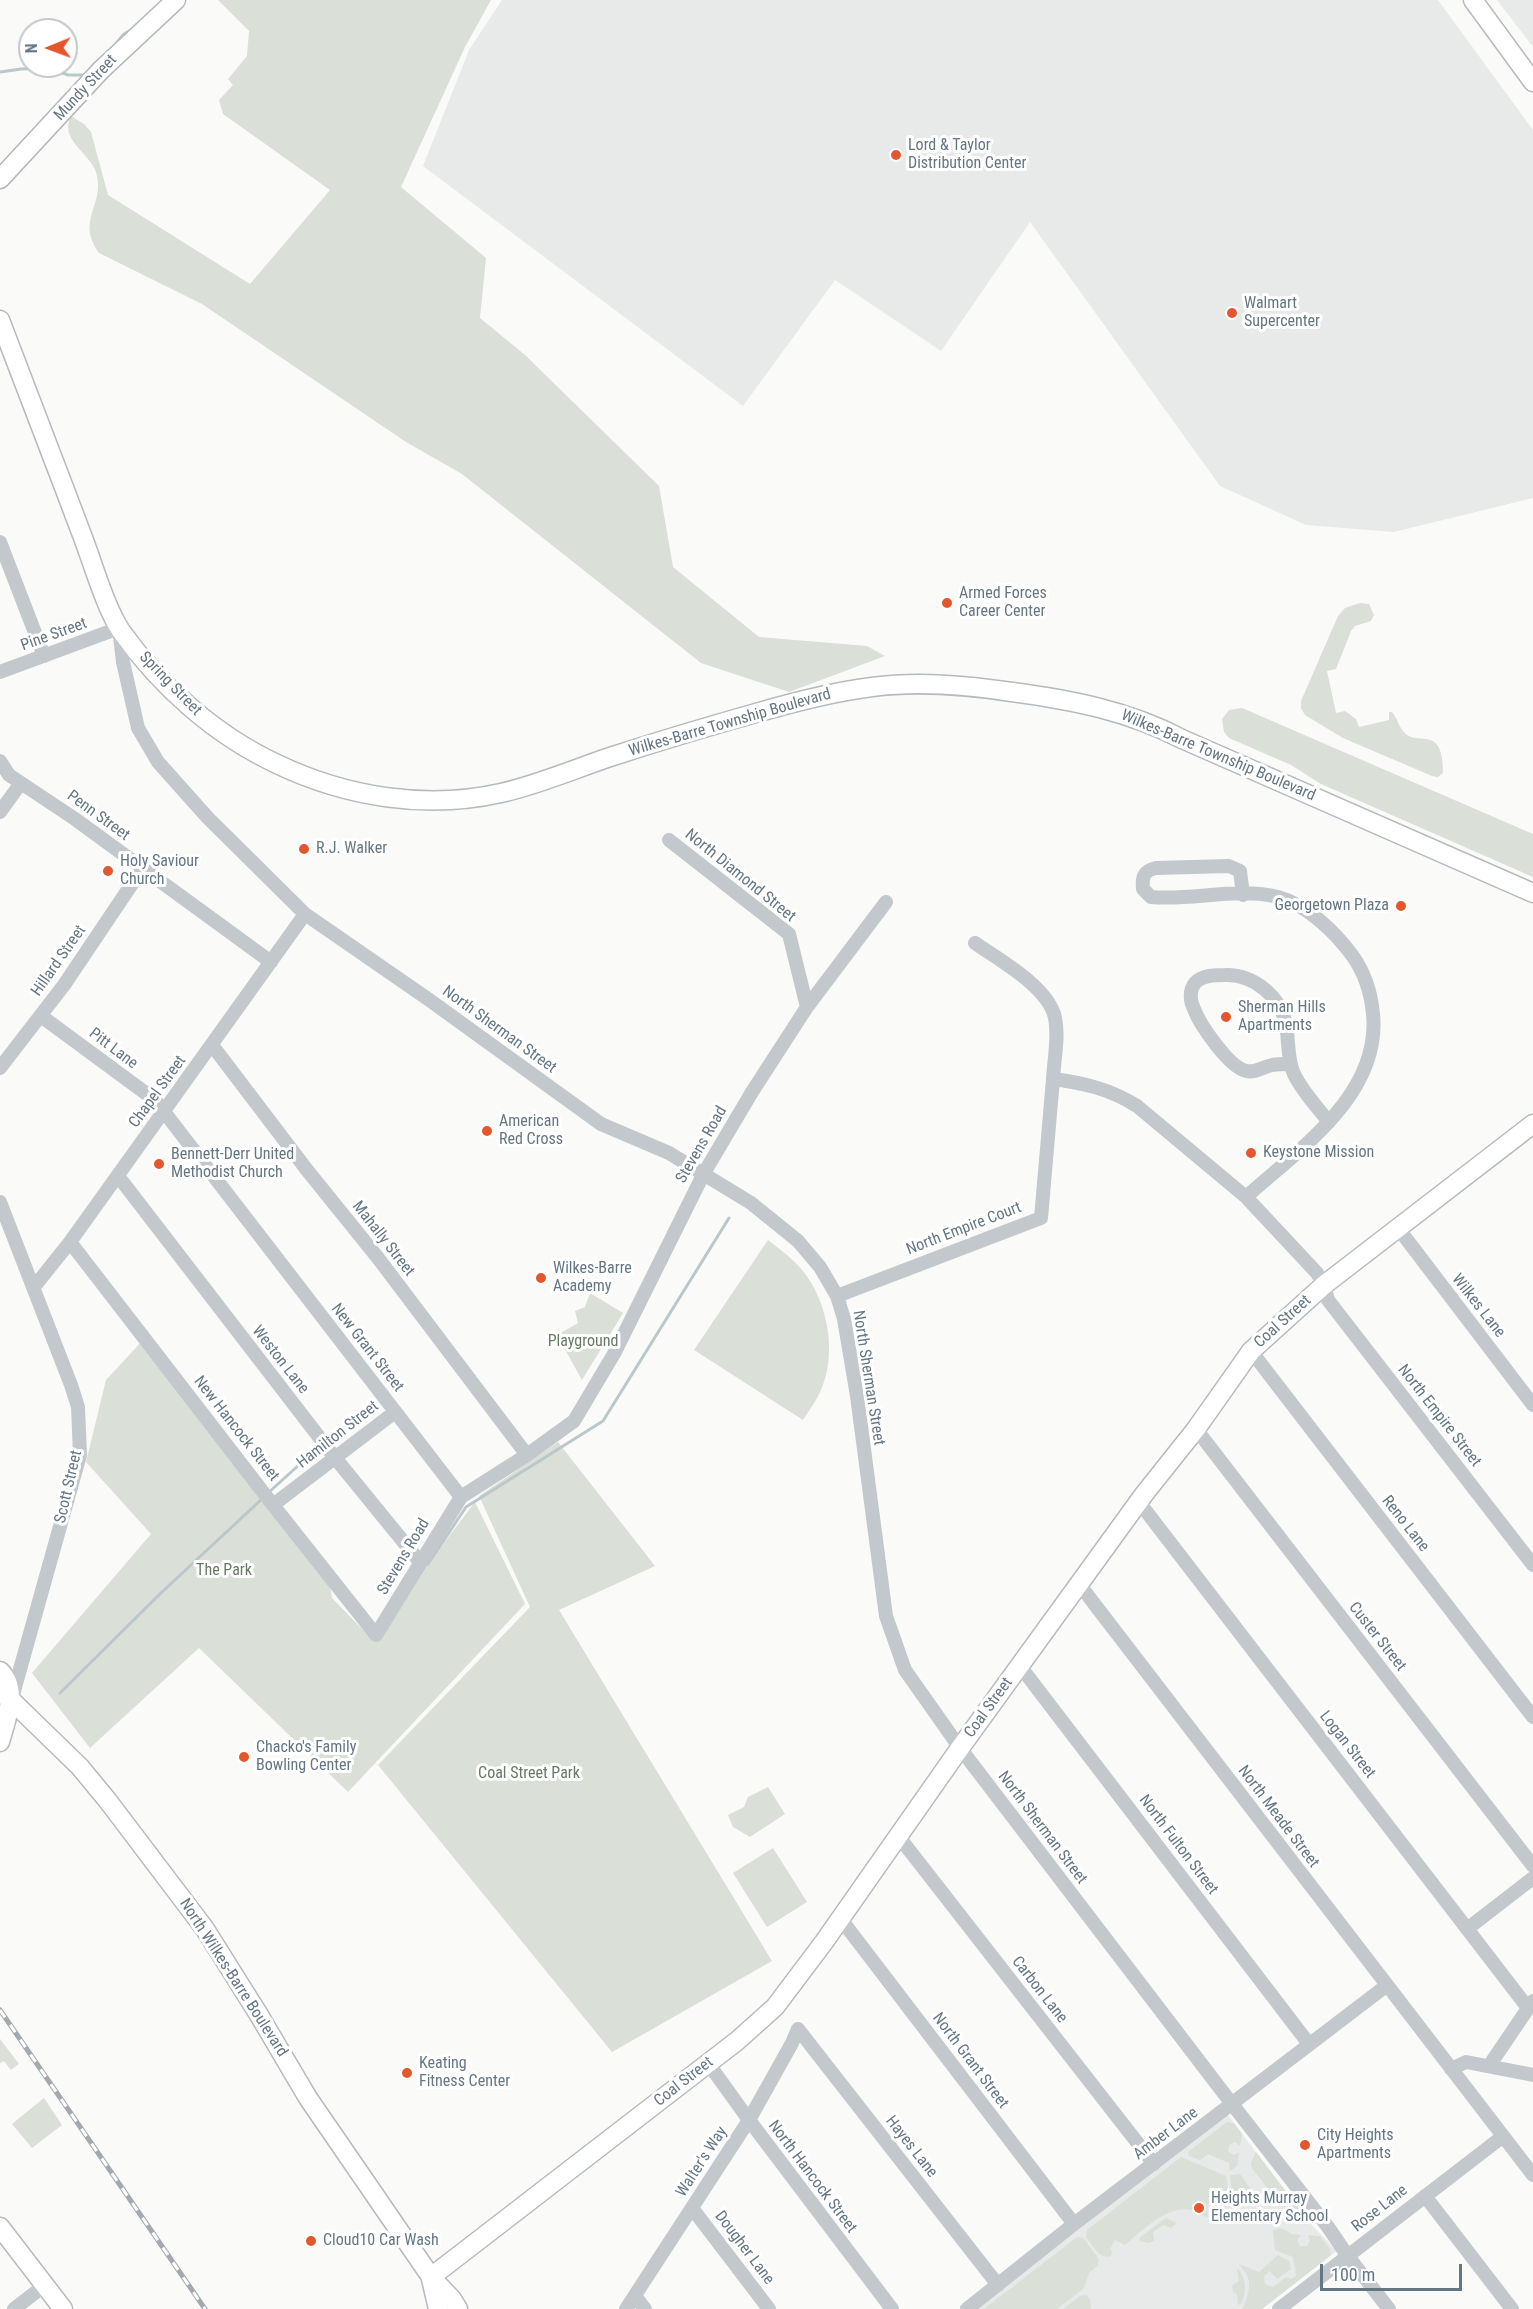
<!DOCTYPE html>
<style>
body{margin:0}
#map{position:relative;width:1533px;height:2309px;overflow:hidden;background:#fafaf8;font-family:"Roboto Condensed",sans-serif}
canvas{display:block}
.north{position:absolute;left:18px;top:18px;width:60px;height:60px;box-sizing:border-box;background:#fff;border:2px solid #c1c8cd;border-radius:50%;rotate:269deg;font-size:16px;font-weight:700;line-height:24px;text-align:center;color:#657683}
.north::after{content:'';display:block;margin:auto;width:21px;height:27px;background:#e4572e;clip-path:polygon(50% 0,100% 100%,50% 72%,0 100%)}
.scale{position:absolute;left:1320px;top:2264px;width:142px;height:27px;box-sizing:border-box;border:3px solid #657683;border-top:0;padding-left:8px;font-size:18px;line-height:21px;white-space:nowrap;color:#657683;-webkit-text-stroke:4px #fff;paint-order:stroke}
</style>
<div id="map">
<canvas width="1533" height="2309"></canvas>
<div class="north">N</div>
<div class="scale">100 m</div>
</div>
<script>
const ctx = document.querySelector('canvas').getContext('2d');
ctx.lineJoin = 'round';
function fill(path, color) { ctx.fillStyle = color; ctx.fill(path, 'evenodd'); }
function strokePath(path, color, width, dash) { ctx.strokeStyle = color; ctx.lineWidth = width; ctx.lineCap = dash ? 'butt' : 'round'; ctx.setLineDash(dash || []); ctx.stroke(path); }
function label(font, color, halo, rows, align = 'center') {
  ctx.font = font + ' "Roboto Condensed",sans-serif'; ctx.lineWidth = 6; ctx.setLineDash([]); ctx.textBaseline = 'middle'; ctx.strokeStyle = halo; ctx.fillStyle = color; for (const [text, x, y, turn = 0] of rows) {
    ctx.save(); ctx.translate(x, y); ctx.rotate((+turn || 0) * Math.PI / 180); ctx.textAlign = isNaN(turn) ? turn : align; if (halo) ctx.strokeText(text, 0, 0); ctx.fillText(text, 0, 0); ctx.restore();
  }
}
const built = new Path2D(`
 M502,0h936l95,130v368l-139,34 -88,-7 -86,-39 -190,-264 -89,129 -106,-71 -92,126 -320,-240 46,-116z
 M1497,0h36v47z
 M1225,2111l82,109 30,31 -75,58h-294z`);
const green = new Path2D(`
 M218,0h273l-26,47 -64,140 85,71 -6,60 45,37 134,131 14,81 86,70 108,9 18,10 -96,36 -88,-29 -239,-189 -56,-32 -204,-138 -103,-51c-24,-35 7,-47 -3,-81 -7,-20 -37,-32 -25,-56l13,8 7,8 17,63 142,89 80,-94 -107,-76 -4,-14 14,-15 -5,-6 19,-23 2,-25z
 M1360,603l9,1 5,11 -3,6 -16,5 -4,5 -15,38 -9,2 9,42 9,-2 11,8 3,8 30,-7v-8h3c6,7 7,17 15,23 8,5 15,2 23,5 12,3 13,22 13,33l-5,4 -6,-1 -89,-38 -38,-23 -4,-7v-7l37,-85 7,-8z
 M1242,708l291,126v43l-212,-93 -30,-19 -62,-27 -5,-6 -2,-13 7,-9z
 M768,1240c13,10 25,19 35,31 25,31 35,84 17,121 -4,9 -11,19 -17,28l-109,-70z
 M590,1293l33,20 -41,67 -25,-45 21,-12 -3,-12 10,-4z
 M144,1339l184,234 4,25 37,38 14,-13 92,-121 50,102 -177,188 -149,-144 -109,100 -58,-75 119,-139 -65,-72 20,-82z
 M558,1442l97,124 -96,44 213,351 -160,91 -234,-287 152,-158 -51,-111z
 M768,1787l17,27 -35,23 -17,-10 -5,-12 16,-8 4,-10z
 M773,1848l34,54 -40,25 -34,-54z
 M0,2039l19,25 -8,6 -7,-9 -4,2z
 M44,2098l18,27 -30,23 -20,-24z
 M1227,2122l7,1 8,11 -2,12 -5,-4 -6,3 -1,6 5,4 6,-2 -2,13 -7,5 -1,-8 -21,-9 -8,6 -11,-4 -1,-4z
 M1256,2152l32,42 -7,6 -5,-1 -24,-31 -1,-5z
 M1181,2157l45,19 2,17 -6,4 -4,-1 -11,9 1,12c-5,-1 -8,-4 -12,-6 -27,-9 -53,19 -71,34l-10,-5 -5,9 2,2 -1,5c-12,4 -18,-11 -25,-19l1,-7z
 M1240,2174l15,21 -3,7 -20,-8 -2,-19z
 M1291,2197l16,23c-12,3 -23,-3 -23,-17z
 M1166,2218l9,4 1,2 -5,4 -8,-3 -10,7 1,9 -5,2 -9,-2 -1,-3z
 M1282,2228l9,6 10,1 -4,5 3,6h7l3,-5 -2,-6 12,1 10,13 1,6 -69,54h-20c5,-9 10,-24 5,-34 -1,-2 -6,-8 -8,-11l20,8 19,-17 11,6 2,8 -14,10 -7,-8 -6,5 1,8 8,3 13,-10 5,2 5,-3 -3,-19 -18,-7 -2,-20z
 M1077,2237l6,1 16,21 -1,6 -9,8 -5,15 -27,21h-73z
 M1237,2268c10,10 10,26 3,37l-2,-1 -1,-10 -4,-2 -1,-6 7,-5z
 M1086,2295l4,4 1,10h-28l17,-13z`);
const stream = new Path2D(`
 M114,46l10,-12 7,-4
 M0,72l21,-3 29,-1 18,7h18
 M268,1493l53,-48
 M428,1564l38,-57 137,-86 126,-203
 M60,1693l102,-101 102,-95`);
const minor = new Path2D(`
 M0,542l44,114
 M0,672l119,-44 4,34 15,66 20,34 50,56 97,96 123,85 173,125 68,29 82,50 47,38 22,26 17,29 7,23 13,77 29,220 19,54 55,78 272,356 96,123 19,28 42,54
 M0,761l9,14 66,44 196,143
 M0,812l21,-29
 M669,840l120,94 18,73
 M1243,895l-3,-24 -11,-5 -73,2c-13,3 -14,9 -13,21l8,8c41,4 86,-10 127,0 29,8 56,34 74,58 13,18 19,37 21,59 8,81 -74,135 -127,183
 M975,943c24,17 74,44 80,75 4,19 -1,42 -2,61
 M41,1016l114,84 306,397
 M212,1045l95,125 71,88 149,197
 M1290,1064c-6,0 -12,0 -18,1 -9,2 -17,8 -26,6 -17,-4 -46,-46 -52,-62 -4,-8 -5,-19 1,-26 7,-8 20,-8 30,-8 29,-1 56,22 61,50 3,16 1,34 8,49 8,17 23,33 35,48
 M0,1068l64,-83 78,-116
 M118,1176l218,283 84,103
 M0,1202l71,183 7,22 2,48 -68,243
 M1398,1228l135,177
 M70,1242l203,263 103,130 85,-138 66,-42 47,-34 41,-69 89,-179 48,-81 55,-85 79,-105
 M34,1287l36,-45 235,-328
 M837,1296l204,-78 12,-139c31,4 57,10 84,27l109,91 71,76 7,12 4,15 205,265
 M1251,1351l282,366
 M1196,1429l337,437
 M1139,1502l389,506
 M273,1505l122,-93
 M1079,1584l454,591
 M1020,1666l289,378
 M899,1837l255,327
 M840,1918l234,306
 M1467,1929l66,-51
 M798,2029l200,256
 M708,2063l41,57 143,189
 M1489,2066l44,-65
 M1451,2069l15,-7 67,13
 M1425,2196l87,113
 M692,2208l77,101
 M635,2296l10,13
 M14,2309l31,-24
 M626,2309l123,-189 43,-77 6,-14
 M967,2309l107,-85 312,-238
 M1279,2309l223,-172`);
const major = new Path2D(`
 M1473,0l60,82
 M0,179l101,-109 75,-70
 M0,320c27,71 55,143 82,215 11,28 23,72 39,96 40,56 94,104 156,133 69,33 149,46 224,29 36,-8 71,-23 106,-35 49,-16 99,-31 149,-45 38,-11 76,-21 116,-26 47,-6 93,-2 140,5 60,8 117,19 170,47l351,154
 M0,1671c19,19 6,49 0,71
 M0,1692l11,8 69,67 28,34 97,128 54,86 49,83 123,179 21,22 6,10
 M0,2227l63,82
 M431,2277l306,-236 38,-34 49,-65 136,-194 185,-255 51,-64 55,-78 73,-66 209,-161
 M431,2279l7,30`);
const rail = new Path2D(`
 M0,2010l205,299`);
const markers = [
 [896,155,6,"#e4572e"],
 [1232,313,6,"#e4572e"],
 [947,603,6,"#e4572e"],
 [304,849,6,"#e4572e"],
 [108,871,6,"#e4572e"],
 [1401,906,6,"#e4572e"],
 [1226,1017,6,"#e4572e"],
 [487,1131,6,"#e4572e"],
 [1251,1153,6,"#e4572e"],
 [159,1164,6,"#e4572e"],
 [541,1278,6,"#e4572e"],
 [244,1757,6,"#e4572e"],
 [407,2073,6,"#e4572e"],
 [1305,2145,6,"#e4572e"],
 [1199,2208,6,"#e4572e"],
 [311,2241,6,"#e4572e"]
];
const streetNames = [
 ["Mundy Street",86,88,-47],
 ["Pine Street",54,635,-20],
 ["Spring Street",170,684,46],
 ["Wilkes-Barre Township Boulevard",730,723,-16],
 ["Wilkes-Barre Township Boulevard",1218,756,23],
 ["Penn Street",98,816,36],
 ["North Diamond Street",740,876,39],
 ["Hillard Street",59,961,-55],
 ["North Sherman Street",499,1030,36],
 ["Pitt Lane",113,1049,37],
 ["Chapel Street",158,1092,-54],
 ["Stevens Road",702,1145,-60],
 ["North Empire Court",964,1229,-21],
 ["Mahally Street",383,1239,52],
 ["Wilkes Lane",1478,1306,52],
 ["Coal Street",1283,1322,-42],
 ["New Grant Street",367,1348,52],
 ["Weston Lane",280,1360,52],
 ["North Sherman Street",868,1378,81],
 ["North Empire Street",1439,1416,52],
 ["New Hancock Street",236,1429,52],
 ["Hamilton Street",338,1435,-38],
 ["Scott Street",69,1487,-77],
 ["Reno Lane",1405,1524,52],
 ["Stevens Road",404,1557,-59],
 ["Custer Street",1377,1637,52],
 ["Coal Street",989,1708,-54],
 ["Logan Street",1347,1745,52],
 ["North Meade Street",1278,1817,53],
 ["North Sherman Street",1042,1828,53],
 ["North Fulton Street",1178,1845,53],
 ["North Wilkes-Barre Boulevard",233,1978,57],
 ["Carbon Lane",1039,1990,52],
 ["North Grant Street",970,2061,53],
 ["Coal Street",684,2082,-38],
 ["Amber Lane",1166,2134,-37],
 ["Hayes Lane",911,2147,52],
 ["Walter's Way",702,2162,-57],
 ["North Hancock Street",812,2177,53],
 ["Rose Lane",1380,2209,-38],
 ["Dougher Lane",744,2248,53]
];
const poiNames = [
 ["Lord & Taylor",908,146],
 ["Distribution Center",908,164],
 ["Walmart",1244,304],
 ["Supercenter",1244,322],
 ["Armed Forces",959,594],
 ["Career Center",959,612],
 ["R.J. Walker",316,849],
 ["Holy Saviour",120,862],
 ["Church",120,880],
 ["Georgetown Plaza",1389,906,"right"],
 ["Sherman Hills",1238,1008],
 ["Apartments",1238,1026],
 ["American",499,1122],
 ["Red Cross",499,1140],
 ["Keystone Mission",1263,1153],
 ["Bennett-Derr United",171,1155],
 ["Methodist Church",171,1173],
 ["Wilkes-Barre",553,1269],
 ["Academy",553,1287],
 ["Chacko's Family",256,1748],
 ["Bowling Center",256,1766],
 ["Keating",419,2064],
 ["Fitness Center",419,2082],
 ["City Heights",1317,2136],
 ["Apartments",1317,2154],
 ["Heights Murray",1211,2199],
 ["Elementary School",1211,2217],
 ["Cloud10 Car Wash",323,2241]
];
const parkNames = [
 ["Playground",583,1342],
 ["The Park",224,1571],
 ["Coal Street Park",529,1774]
];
fill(built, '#e8e9e9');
fill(green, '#dadfd7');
strokePath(stream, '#bbc7cb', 3);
strokePath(major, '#b5babe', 21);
strokePath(minor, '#c3c8cc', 14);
strokePath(major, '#fff', 18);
strokePath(rail, '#a2aab0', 5);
strokePath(rail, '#fff', 3, [9]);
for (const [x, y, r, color] of markers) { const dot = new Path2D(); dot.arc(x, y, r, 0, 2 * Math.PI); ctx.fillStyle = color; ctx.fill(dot); strokePath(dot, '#fff', 2); }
label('16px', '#657683', '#fff', streetNames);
label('16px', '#657683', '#fff', poiNames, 'left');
label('16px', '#687a64', '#fff', parkNames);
</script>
